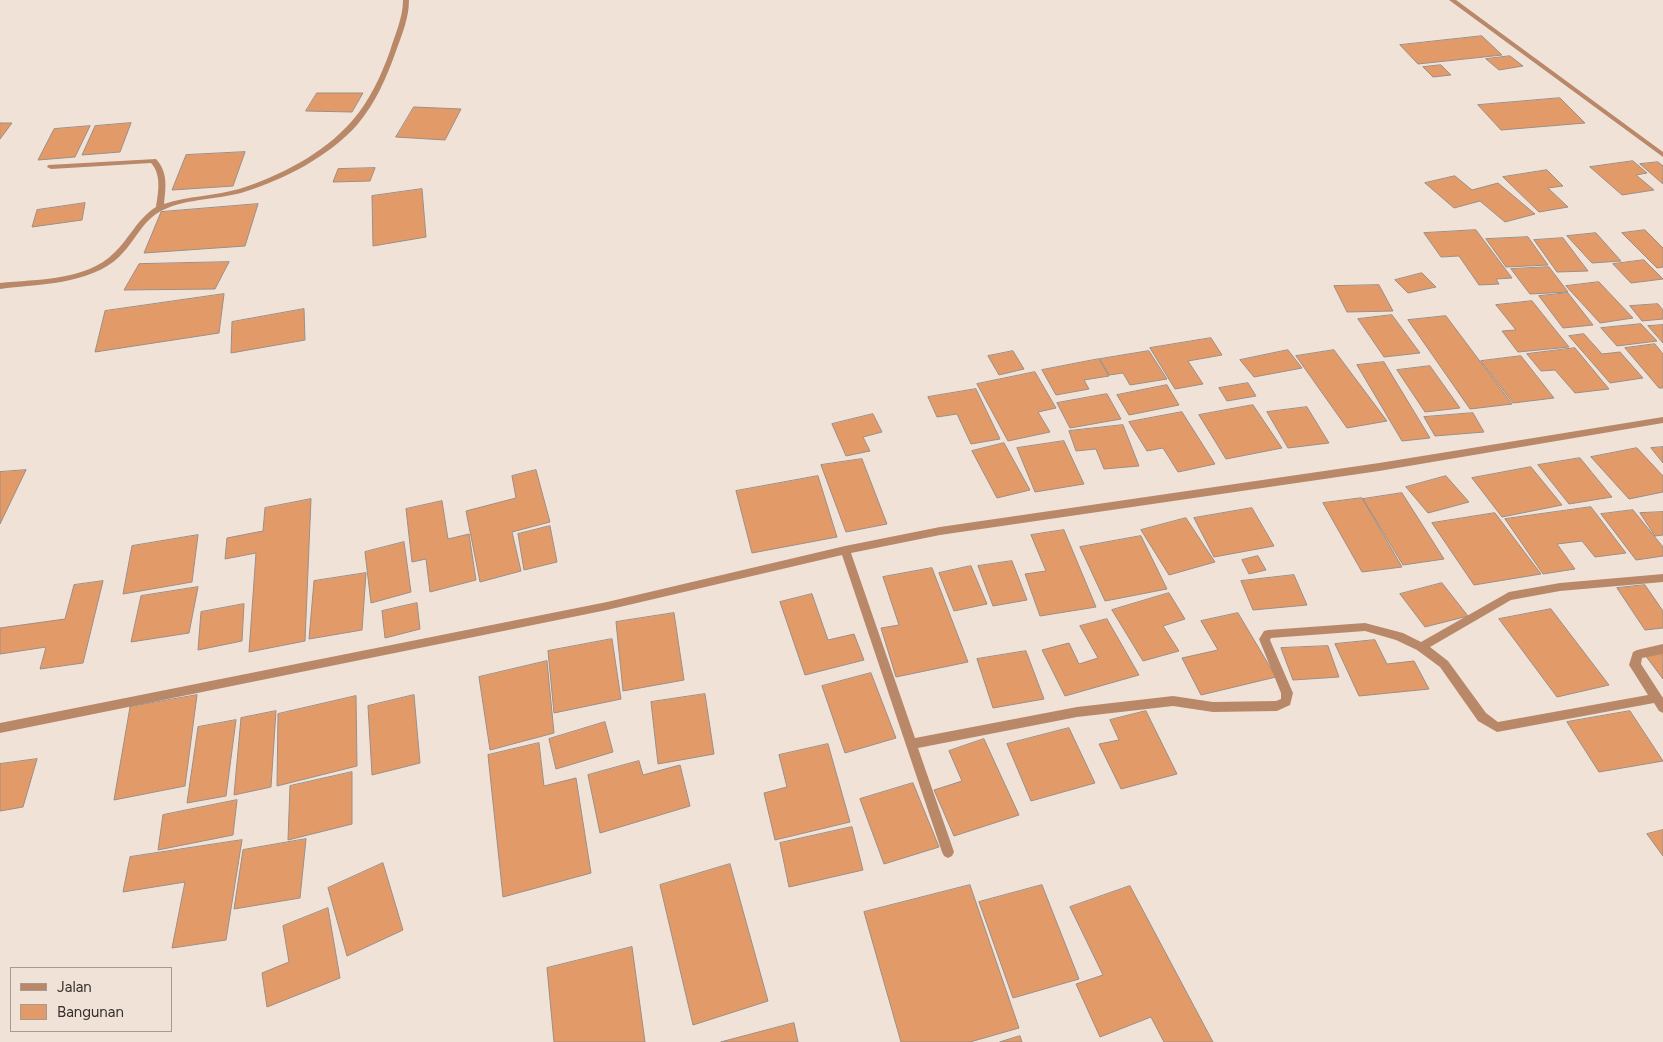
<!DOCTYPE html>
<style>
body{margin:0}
#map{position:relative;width:1663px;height:1042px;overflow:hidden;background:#f1e2d8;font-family:Figtree,sans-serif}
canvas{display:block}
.legend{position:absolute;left:10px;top:967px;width:162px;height:65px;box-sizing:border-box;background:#f1e2d8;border:1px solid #a69b93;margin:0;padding:6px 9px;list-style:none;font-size:15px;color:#35302c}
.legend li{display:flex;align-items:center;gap:10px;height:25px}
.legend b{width:25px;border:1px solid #a69b93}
</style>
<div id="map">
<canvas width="1663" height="1042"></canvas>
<ul class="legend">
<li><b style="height:6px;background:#b98868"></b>Jalan</li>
<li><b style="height:14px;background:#e39a69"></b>Bangunan</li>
</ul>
</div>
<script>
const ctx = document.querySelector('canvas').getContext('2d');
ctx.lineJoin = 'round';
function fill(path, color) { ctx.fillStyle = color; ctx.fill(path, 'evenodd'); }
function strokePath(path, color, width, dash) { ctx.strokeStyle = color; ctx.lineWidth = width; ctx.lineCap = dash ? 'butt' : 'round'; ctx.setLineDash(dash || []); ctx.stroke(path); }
const building = new Path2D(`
 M1482,36l20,19 -84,9 -18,-19z
 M1510,56l13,10 -24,4 -13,-11z
 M1441,65l10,10 -18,2 -10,-10z
 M317,93h46l-11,19 -46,-1z
 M1560,98l25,25 -84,7 -23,-25z
 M414,107l47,2 -16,31 -49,-3z
 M0,123h12l-12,16z
 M131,123l-11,29 -38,3 13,-29z
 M90,126l-15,31 -37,3 16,-31z
 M245,152l-12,34 -61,4 14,-35z
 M1633,161l14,12 -11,2 18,15 -32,5 -32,-28z
 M1658,162l5,4v18l-23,-20z
 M375,168l-5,13 -37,1 5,-13z
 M1547,170l16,16 -15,2 20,19 -29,5 -36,-35z
 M1455,176l17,14 26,-7 37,31 -30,8 -25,-21 -26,7 -29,-25z
 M422,189l4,48 -53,9 -1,-50z
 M85,203l-3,17 -50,7 5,-17z
 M258,204l-13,42 -101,7 17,-41z
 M1476,230l36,48 -16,1 3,5 -20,1 -20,-29 -18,1 -17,-24z
 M1645,230l18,18v19l-6,1 -35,-35z
 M1596,233l25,28 -29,2 -25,-27z
 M1528,237l20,28 -42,2 -20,-28z
 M1563,238l25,33 -31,1 -23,-32z
 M1644,260l19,19 -32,4 -18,-19z
 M229,262l-14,27 -91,1 15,-26z
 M1549,267l19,25 -38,2 -19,-25z
 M1422,273l14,14 -28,6 -13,-13z
 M1599,282l34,36 -33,5 -34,-37z
 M1379,285l14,26 -46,1 -13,-26z
 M1568,293l25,32 -30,3 -24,-32z
 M224,294l-5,39 -124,19 10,-41z
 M1532,301l37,46 -51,5 -16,-21 14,-1 -20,-25z
 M1658,304l5,6v9l-21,2 -12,-15z
 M304,309l1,31 -74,13 1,-31z
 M1392,315l28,38 -36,4 -26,-38z
 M1446,316l66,88 -42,5 -62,-89z
 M1641,324l16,17 -40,5 -16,-18z
 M1663,325v18l-15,-17z
 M1584,334l18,20 18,-2 23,26 -33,5 -41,-47z
 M1211,338l11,17 -34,6 15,23 -28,5 -25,-41z
 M1655,344l8,10v34h-4l-34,-40z
 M1575,348l34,41 -34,4 -20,-23 -14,1 -14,-17z
 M1288,350l14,18 -48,9 -14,-17z
 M1334,350l53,71 -40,7 -51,-72z
 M1013,351l11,18 -25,6 -11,-19z
 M1149,351l18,28 -37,6 -7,-12 -14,2 -9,-16z
 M1521,356l33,42 -41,5 -32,-42z
 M1099,359l10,17 -25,4 5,9 -33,6 -14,-25z
 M1384,362l46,76 -28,3 -45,-76z
 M1430,366l30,42 -35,4 -28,-42z
 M1035,372l21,36 -18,4 12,20 -42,9 -31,-57z
 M1248,383l8,13 -29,5 -8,-13z
 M1167,385l12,20 -50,10 -12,-20z
 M976,389l24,50 -29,5 -14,-30 -20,3 -9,-20z
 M1107,394l14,25 -51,9 -13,-25z
 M1253,405l29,43 -56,11 -27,-44z
 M1307,407l22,36 -41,5 -21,-36z
 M1182,412l33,52 -37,8 -15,-24 -16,3 -18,-29z
 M1473,413l11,19 -49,4 -11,-19z
 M873,414l9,18 -19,5 7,14 -24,5 -14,-32z
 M1123,425l16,41 -35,3 -8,-20 -20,2 -7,-20z
 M1064,441l20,43 -49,8 -18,-44z
 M1004,443l26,47 -33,8 -25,-47z
 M1663,447v16l-12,-15z
 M1637,448l26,28v16l-34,7 -38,-42z
 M1580,458l32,39 -43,7 -31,-39z
 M862,459l25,65 -41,8 -25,-67z
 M1531,467l31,38 -60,12 -30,-39z
 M26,470l-26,54v-52z
 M536,470l14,52 -38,10 9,39 -41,11 -14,-71 50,-13 -4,-22z
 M818,476l19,61 -85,16 -16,-62z
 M1446,476l23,26 -41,11 -22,-26z
 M1402,493l42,66 -41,6 -40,-66z
 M1362,498l40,69 -40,5 -39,-69z
 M311,499l-6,142 -56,11 7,-99 -31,6 2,-21 36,-7 2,-23z
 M442,501l6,38 21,-5 7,46 -46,12 -4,-33 -14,3 -6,-53z
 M1591,507l35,46 -31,4 -13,-16 -25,3 18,25 -32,5 -38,-55z
 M1252,508l22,38 -60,11 -20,-39z
 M1633,510l30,37v9l-27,4 -35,-46z
 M1663,512v23l-8,1 -15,-23z
 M1495,513l46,61 -67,11 -42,-62z
 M1186,518l29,44 -46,13 -28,-45z
 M550,526l7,36 -33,8 -6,-36z
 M1064,530l32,77 -56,9 -15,-42 21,-3 -15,-36z
 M198,535l-6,47 -69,12 9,-48z
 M1141,536l26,53 -62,12 -25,-54z
 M404,542l7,50 -40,11 -6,-51z
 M1258,556l8,14 -17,4 -7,-14z
 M1012,561l15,39 -34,6 -15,-40z
 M971,566l16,38 -33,7 -15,-38z
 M932,568l36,94 -72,15 -15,-49 18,-3 -16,-48z
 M366,573l-4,57 -53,9 5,-58z
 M1294,575l13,30 -54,5 -12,-29z
 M103,581l-20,82 -43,6 6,-22 -46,7v-26l65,-9 9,-34z
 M1442,583l26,33 -43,11 -25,-33z
 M1645,585l18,26v17l-18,2 -28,-42z
 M198,587l-9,46 -58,9 10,-46z
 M1169,593l16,26 -22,7 16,25 -36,10 -31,-51z
 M812,594l16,46 26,-6 10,26 -59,15 -25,-73z
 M417,603l3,26 -35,9 -3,-27z
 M244,604l-2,37 -44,9 3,-38z
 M1551,609l58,76 -52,12 -58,-78z
 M674,613l10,67 -61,11 -7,-69z
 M1238,613l38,64 -75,18 -19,-37 36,-8 -17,-29z
 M1107,619l32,56 -74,21 -23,-46 27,-7 10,21 19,-6 -18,-32z
 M612,639l9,60 -67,14 -6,-62z
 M1375,640l12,24 27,-3 15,28 -70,7 -24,-52z
 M1328,646l11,31 -46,3 -12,-32z
 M1026,651l18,48 -51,9 -16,-49z
 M1663,652v27l-18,-24z
 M547,661l7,72 -64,17 -11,-73z
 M871,673l25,65 -51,15 -23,-67z
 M705,694l9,60 -56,10 -7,-62z
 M197,695l-12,91 -71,14 16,-93z
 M414,695l6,68 -48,12 -4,-69z
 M356,696l1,70 -80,20 1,-72z
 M276,711l-5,76 -37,8 7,-77z
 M1146,711l31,63 -56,15 -22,-45 20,-4 -9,-20z
 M1630,711l33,50 -64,11 -32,-50z
 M236,720l-10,76 -39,7 11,-76z
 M605,722l8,30 -57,17 -7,-30z
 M1069,728l26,55 -64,18 -24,-57z
 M984,739l35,76 -65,21 -20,-46 28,-9 -13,-30z
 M539,743l5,43 32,-8 15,95 -88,24 -15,-142z
 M828,744l22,78 -75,18 -11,-47 23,-6 -8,-32z
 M37,759l-14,48 -23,4v-47z
 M639,761l4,14 37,-10 10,41 -90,27 -12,-58z
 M352,772v52l-64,16 2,-54z
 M913,783l26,64 -55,17 -24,-65z
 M237,800l-4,35 -75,15 5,-35z
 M852,827l11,43 -74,17 -9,-44z
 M1663,830v26l-16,-22z
 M306,839l-6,59 -66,11 9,-59z
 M242,840l-16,100 -54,8 13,-66 -62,10 7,-35z
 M383,863l20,67 -56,26 -19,-68z
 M730,864l38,137 -75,24 -33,-140z
 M970,885l49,143 -49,14h-69l-37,-130z
 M1042,885l37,94 -66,19 -34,-96z
 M1130,886l83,156h-49l-13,-25 -51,20 -24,-53 27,-9 -33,-68z
 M328,908l12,70 -73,29 -5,-34 27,-11 -6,-36z
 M632,947l13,95h-91l-7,-74z
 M794,1023l4,19h-77z
 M1020,1036l2,6h-22z`);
const minor = new Path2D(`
 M403,0h6c0,18 -7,34 -13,51 -9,26 -21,53 -39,74 -29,32 -72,54 -113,67 -26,8 -56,6 -81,18 -21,10 -28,32 -44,47 -30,28 -81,27 -119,32v-6c37,-4 86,-2 114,-30 16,-15 23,-34 42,-46 2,-14 6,-32 -5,-44l-100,6 -4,-2 1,-2 108,-6c12,13 10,28 8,45 24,-8 50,-8 75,-15 41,-13 84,-35 113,-68 17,-19 29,-45 38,-70 5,-17 13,-33 13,-51z
 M1449,0h7l207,152v5z
 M1663,417v6l-284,48 -439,64 -89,18 64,185 162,-31 96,-11 40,6 63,-1 5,-2v-6l-22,-54 5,-8 4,-1 97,-7 38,10 18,9 88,-50 51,-9 103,-9v8l-103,9 -49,9 -81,47 18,14 38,52 12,9 150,-27 -19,-30 4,-13 4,-2 26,-6v10l-21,4 -1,6 22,34v15l-4,-2 -5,-8 -157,29 -19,-11 -38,-54 -23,-17 -21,-10 -31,-9 -94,7 -1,2 23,53 -3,12 -13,6 -64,1 -40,-6 -96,11 -159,31 36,104 -2,4 -4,2 -4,-2 -2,-4 -100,-297 -235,55 -607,123v-10l607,-121 238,-56 95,-19 439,-64z`);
fill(building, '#e39a69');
strokePath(building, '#9c8e85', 1);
fill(minor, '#b98868');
</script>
